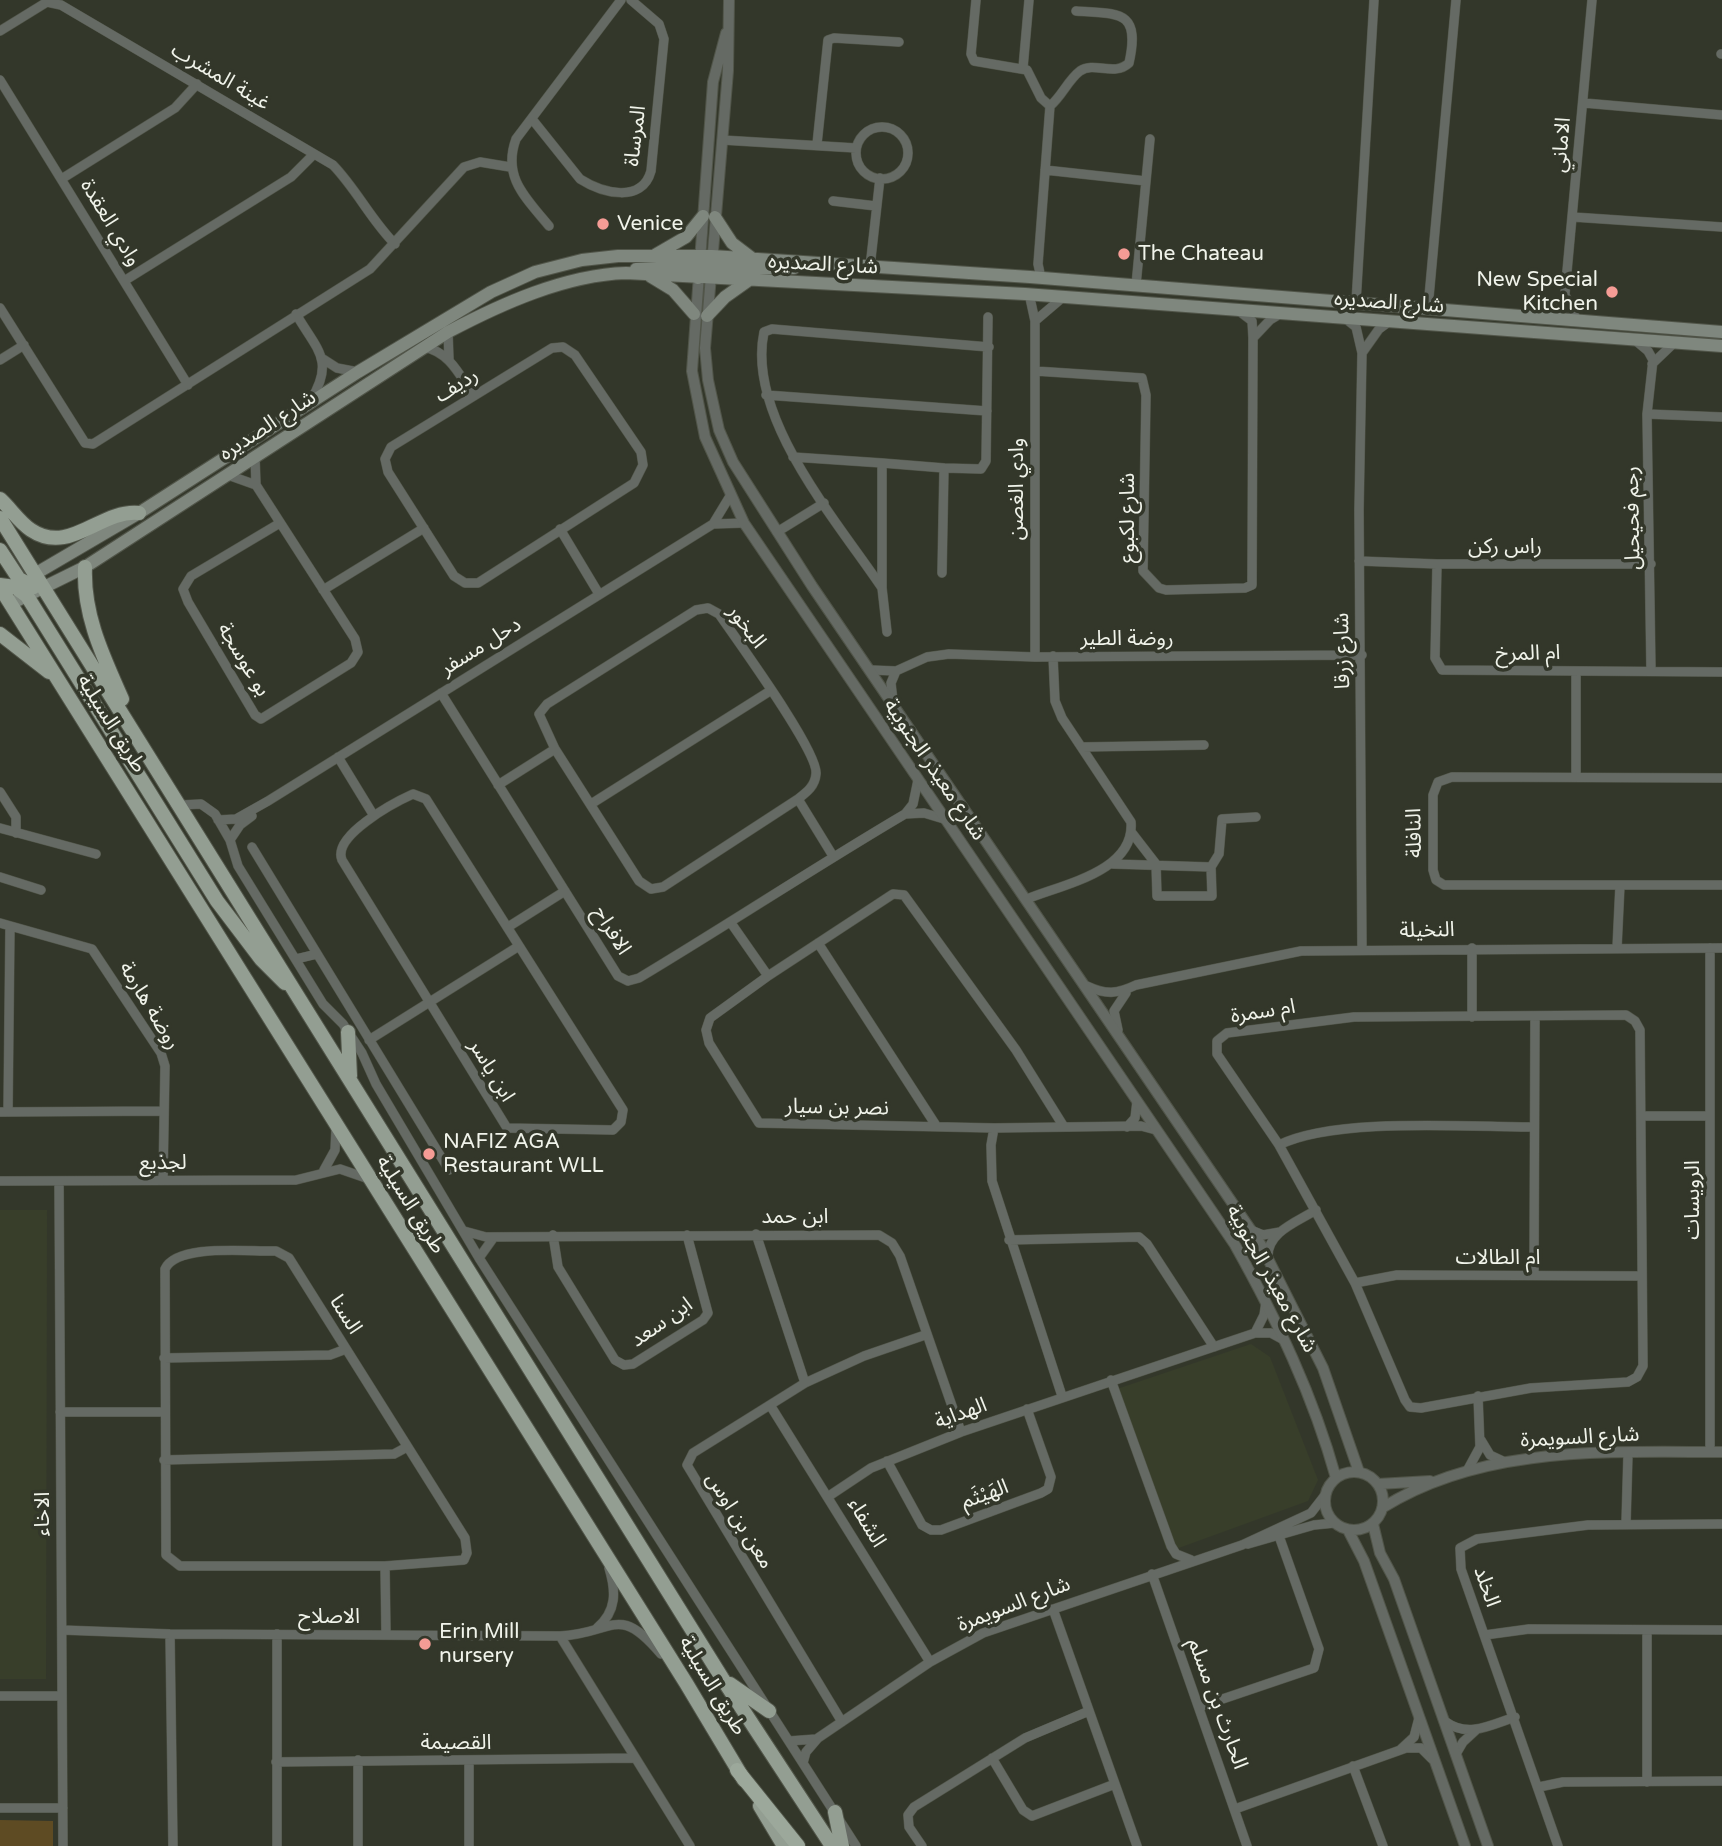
<!DOCTYPE html>
<meta charset="utf-8">
<style>
body{margin:0}
canvas{display:block;background:#33372a}
</style>
<canvas width="1722" height="1846"></canvas>
<script>
const ctx = document.querySelector('canvas').getContext('2d');
ctx.lineJoin = 'round';
function fill(path, color) { ctx.fillStyle = color; ctx.fill(path, 'evenodd'); }
function strokePath(path, color, width, dash) { ctx.strokeStyle = color; ctx.lineWidth = width; ctx.lineCap = dash ? 'butt' : 'round'; ctx.setLineDash(dash || []); ctx.stroke(path); }
function label(font, color, halo, rows, align = 'center') {
  ctx.font = font + ' "Varela Round","Noto Sans Arabic",sans-serif'; ctx.lineWidth = 7; ctx.setLineDash([]); ctx.textBaseline = 'middle'; ctx.strokeStyle = halo; ctx.fillStyle = color; for (const [text, x, y, turn = 0] of rows) {
    ctx.save(); ctx.translate(x, y); ctx.rotate((+turn || 0) * Math.PI / 180); ctx.textAlign = isNaN(turn) ? turn : align; if (halo) ctx.strokeText(text, 0, 0); ctx.fillText(text, 0, 0); ctx.restore();
  }
}
const built = new Path2D(`
 M0,1210h47l-1,469h-46z
 M1251,1344l19,13 48,123 -10,21 -132,48h-10l-52,-159z`);
const green = new Path2D(`
 M0,1820l53,1v25h-53z`);
const minor = new Path2D(`
 M976,0l-5,54 3,7 53,9 14,28 9,8 -12,158 3,14
 M0,31l47,-29 14,3 272,160c24,25 38,55 62,79
 M1721,54h1
 M1023,68l6,-68
 M0,80l188,305
 M1584,103l138,12
 M1050,106c12,-10 18,-26 30,-35 15,-10 34,6 49,-8 12,-54 -11,-49 -53,-52
 M532,119l48,60c22,14 62,25 71,-8l13,-132 -5,-15 -28,-24
 M856 153a26 26 0 1 1 52 0a26 26 0 1 1-52 0Z
 M722,140l134,8
 M817,144l11,-104 6,-2 65,4
 M1045,170l101,11
 M63,178l112,-70 22,-24
 M833,201l43,5
 M1573,217l149,10
 M549,226c-23,-28 -47,-49 -33,-87l105,-139
 M870,267l10,-89
 M124,281l167,-104 23,-23
 M1136,285l14,-146
 M1025,294l5,4 5,23v336
 M1565,295l12,25
 M1356,303l18,-303
 M0,308l85,135 8,1 277,-175 94,-102 16,-5 30,5
 M1428,308l28,-308
 M296,314c21,36 39,46 15,86
 M1548,318l14,-12 3,-13 27,-293
 M1346,319l10,8 6,26 -3,157 3,439
 M1035,321l27,-23
 M448,332l1,28
 M1253,338l17,-18 10,-6
 M1636,341l12,10 5,9 -6,54 4,257
 M424,347c26,5 36,29 50,49
 M563,347l12,8 66,97 2,13 -9,18 -156,100h-13l-11,-7 -66,-104 -3,-13 6,-12 161,-99z
 M1362,353l17,-24 11,-8
 M323,359l14,9 21,4
 M0,360l24,-15
 M1652,364l22,-21
 M1035,371l107,7 4,17 -3,176 16,17 7,2 79,-2 7,-3 1,-247 -1,-17 -13,-10
 M766,395l221,16
 M1647,414l75,3
 M255,457l1,28 99,154 3,13 -7,11 -90,56 -6,-4 -67,-113 -5,-13 8,-13 89,-53
 M793,457l89,6
 M944,468l37,1 5,-8 2,-144
 M228,475l28,10
 M713,524l31,-1
 M560,529l39,65
 M777,532l47,-29
 M1359,561l78,3h214
 M1437,564l-2,94 7,12 280,2
 M882,588c-45,-67 -136,-171 -118,-256l8,-3 217,18
 M323,590l101,-62
 M708,608l11,6c17,25 100,138 97,160 -1,12 -9,18 -18,25l-135,88 -12,2 -12,-8 -84,-132 -16,-35 8,-10 149,-94z
 M887,632l-5,-44v-125l62,5 -2,105
 M871,670l25,1 31,-14 22,-3 86,3 327,-2
 M441,693l177,283 10,5 11,-3c90,-54 176,-111 266,-164l8,-10 5,-24
 M893,701l-2,-18 5,-12
 M1082,747l122,-2
 M338,757l36,59
 M1576,777v-106
 M1722,778l-270,-1 -14,5 -5,13v75l3,10 8,5h278
 M498,785l57,-36
 M0,792l16,25v16
 M413,794l13,5 197,311 -2,12 -8,8 -106,-2 -165,-268c-10,-24 51,-57 71,-66z
 M798,799l35,57
 M591,804l179,-113
 M181,805l20,-1 14,10 15,26 8,26 85,138 20,20 19,29 14,31 103,174 377,588
 M905,814l19,-1 20,6
 M218,820l18,-1 32,-18 445,-277 17,-28
 M0,828l96,26
 M1132,833l24,31 1,32h55l-1,-29 8,-13 3,-35 34,-2
 M230,840l10,-15 12,-9
 M252,847l197,323
 M1113,864l98,3
 M0,877l41,13
 M1027,899c37,-15 108,-28 104,-77l-69,-104 -7,-17 -2,-45
 M0,923l92,26 69,104 4,13 -2,114
 M731,923l37,53
 M508,927l57,-36
 M818,943l119,184
 M1472,948v69
 M1617,948l3,-63
 M1710,948v504
 M296,959l21,-5
 M1087,986c19,9 30,8 49,-1l165,-34 421,-3
 M1626,1015l9,6 5,9 3,336 -6,11 -9,5 -97,6 -110,20 -11,-1 -5,-7 -50,-117 -76,-138 -62,-91v-13l10,-8 127,-16z
 M1118,1030l-4,-19 12,-18
 M369,1040l150,-94
 M0,1112l164,-1
 M8,1112l2,-186
 M1643,1116h66
 M1064,1127l-48,-77 -112,-155 -11,-1 -125,82 -58,42 -4,12 3,13 50,80 235,5 147,-2 15,4
 M1127,1127l8,-9 2,-17
 M994,1128l-3,17 1,36 70,215
 M1279,1145c56,-28 189,-18 255,-18
 M324,1170l11,-20 1,-22
 M0,1181l296,-1 44,-11 29,10
 M59,1181l4,665
 M1251,1230l12,5 17,-3
 M464,1231l22,6 393,-2 13,8 8,13 61,176
 M756,1234l49,149
 M553,1235l5,32 57,93 9,5 9,-1 70,-44 5,-7 -21,-78
 M1009,1240l130,-3 8,7 67,103
 M276,1251l13,7 176,280 2,15 -3,7 -79,6h-205l-14,-11 -1,-286c12,-26 85,-17 111,-18z
 M1268,1257c-1,-25 29,-35 48,-47
 M479,1258l15,-21
 M1534,1275l1,-259
 M1355,1283l42,-8 245,1
 M1255,1333l9,-18 2,-13
 M164,1358l166,-3 16,-6
 M1111,1380l60,166 5,8 15,6
 M770,1405l160,257
 M60,1412h104
 M1481,1440l9,15 15,7
 M164,1460l230,-6 13,-7
 M887,1461l35,64 9,5h10l100,-37 7,-4 3,-12 -24,-68
 M1467,1471l13,-24 -2,-51
 M829,1496l42,-28 90,-36 294,-99h16l13,7
 M1626,1523l2,-69
 M1248,1544l66,-19 21,-2
 M385,1566l1,69
 M1152,1574l95,272
 M1053,1609l84,237
 M597,1628c20,-17 19,-37 12,-60
 M62,1630l108,4 390,2c54,-2 57,-34 101,18
 M1647,1631v151
 M170,1634l3,212
 M1485,1635l44,-6 193,1
 M560,1636l130,210
 M0,1696h62
 M1199,1707l115,-39 5,-19 -40,-113
 M842,1722l-155,-257 6,-12 112,-70 59,-27 61,-21
 M1446,1722c22,16 45,3 69,-5
 M789,1741l27,-2
 M1401,1749l13,-12 5,-19
 M1456,1754l7,-12 13,-12
 M992,1758l31,52 9,6 83,-32
 M358,1760v86
 M469,1761v85
 M276,1762l359,-4
 M803,1763l3,-11 12,-14 112,-76 53,-29 259,-88 69,-32 14,-18
 M1353,1766l30,80
 M1539,1787l24,-5 159,-1
 M0,1808h63
 M1235,1809l171,-61h15l11,11
 M277,1846v-212
 M922,1846l-13,-19 -1,-12 6,-8 111,-69 64,-27
 M1558,1846l-97,-277 -1,-21 17,-9 111,-14 134,-1`);
const tertiary = new Path2D(`
 M729,0l-1,71 -23,277 3,32 11,50 14,32 79,124 449,659 62,123 36,104
 M726,33l-13,49 -21,289 13,66 39,86 491,722c42,75 78,150 101,233
 M1325 1501a29 29 0 1 1 58 0a29 29 0 1 1-58 0Z
 M1378,1484l52,-3
 M1382,1508c100,-63 227,-56 340,-56
 M1373,1524l7,29 14,26 94,267
 M1348,1530l16,31 101,285`);
const secondary = new Path2D(`
 M715,217l17,26 21,16
 M655,255l31,-18 17,-21
 M636,269l63,-3 11,-6
 M650,276l23,14 21,24
 M698,278l13,-10h83
 M707,316l18,-19 24,-17
 M35,574l104,-61 219,-141 133,-80 44,-20 47,-12 36,-4h94l318,21 692,55
 M10,604l75,-37 363,-235c53,-28 117,-57 178,-59l399,21 697,52`);
const primary = new Path2D(`
 M0,499c11,10 19,23 31,31 39,26 69,-21 108,-17
 M0,518l722,1160 110,168
 M0,550l19,29 15,8
 M85,567c-2,48 18,89 37,132
 M0,585l15,2 12,9 190,305 44,58 24,24
 M0,587l686,1096 58,97
 M0,634l49,38
 M348,1032l2,44
 M730,1684l39,27
 M760,1806l24,40
 M835,1812l7,34`);
const trunk = new Path2D(`
 M737,1770l61,76`);
const markers = [
 [603,224,7,"#f59c95"],
 [1124,254,7,"#f59c95"],
 [1612,292,7,"#f59c95"],
 [429,1154,7,"#f59c95"],
 [425,1644,7,"#f59c95"]
];
const streetNames = [
 ["غينة المشرب",220,77,31],
 ["المرساة",636,136,-83],
 ["الاماني",1562,145,-85],
 ["وادي العقدة",110,223,59],
 ["شارع الصديره",823,265,3],
 ["شارع الصديره",1389,303,4],
 ["رديف",457,386,-32],
 ["شارع الصديره",268,426,-33],
 ["وادي الغصن",1017,489,-90],
 ["شارع لكبوع",1128,518,-90],
 ["رجم فحيحيل",1633,518,-91],
 ["راس ركن",1505,547],
 ["البخور",746,627,53],
 ["روضة الطير",1127,639],
 ["دحل مسفر",481,647,-32],
 ["شارع زرقا",1343,651,-91],
 ["ام المرخ",1528,654,-1],
 ["بو عوسجة",243,660,59],
 ["طريق السيلية",111,724,58],
 ["شارع معيذر الجنوبية",934,770,56],
 ["النافلة",1415,833,-91],
 ["الافراح",611,931,58],
 ["النخيلة",1427,931,-1],
 ["روضة هارمة",149,1006,59],
 ["ام سمرة",1263,1012,-9],
 ["ابن ياسر",491,1071,59],
 ["نصر بن سيار",837,1108,1],
 ["لجذيع",163,1163],
 ["الرويسات",1693,1200,-90],
 ["طريق السيلية",410,1205,58],
 ["ابن حمد",795,1217],
 ["ام الطالات",1498,1258],
 ["شارع معيذر الجنوبية",1271,1279,61],
 ["السنا",345,1315,58],
 ["ابن سعد",662,1323,-35],
 ["الهداية",961,1414,-20],
 ["شارع السويمرة",1580,1438,-3],
 ["الهَيْثَم",985,1495,-20],
 ["الاخاء",43,1514,-90],
 ["معن بن اوس",739,1521,58],
 ["الشفاء",866,1523,59],
 ["الخلد",1486,1587,71],
 ["شارع السويمرة",1014,1605,-21],
 ["الاصلاح",329,1617],
 ["طريق السيلية",712,1686,59],
 ["الحارث بن مسلم",1217,1704,70],
 ["القصيمة",456,1743]
];
const poiNames = [
 ["Venice",617,224],
 ["The Chateau",1138,254],
 ["New Special",1598,280,"right"],
 ["Kitchen",1598,304,"right"],
 ["NAFIZ AGA",443,1142],
 ["Restaurant WLL",443,1166],
 ["Erin Mill",439,1632],
 ["nursery",439,1656]
];
fill(built, '#383e2a');
fill(green, '#5e4b23');
strokePath(minor, '#515549', 10);
strokePath(tertiary, '#515549', 12);
strokePath(secondary, '#515549', 14);
strokePath(primary, '#515549', 16);
strokePath(trunk, '#515549', 16);
strokePath(minor, '#656a64', 9);
strokePath(tertiary, '#656a64', 10);
strokePath(secondary, '#7f877e', 12);
strokePath(primary, '#939e92', 14);
strokePath(trunk, '#9ca89b', 14);
for (const [x, y, r, color] of markers) { const dot = new Path2D(); dot.arc(x, y, r, 0, 2 * Math.PI); ctx.fillStyle = color; ctx.fill(dot); strokePath(dot, '#33372a', 2.5); }
label('21px', '#f0f3ea', '#33372a', streetNames);
label('21px', '#f0f3ea', '#33372a', poiNames, 'left');
</script>
